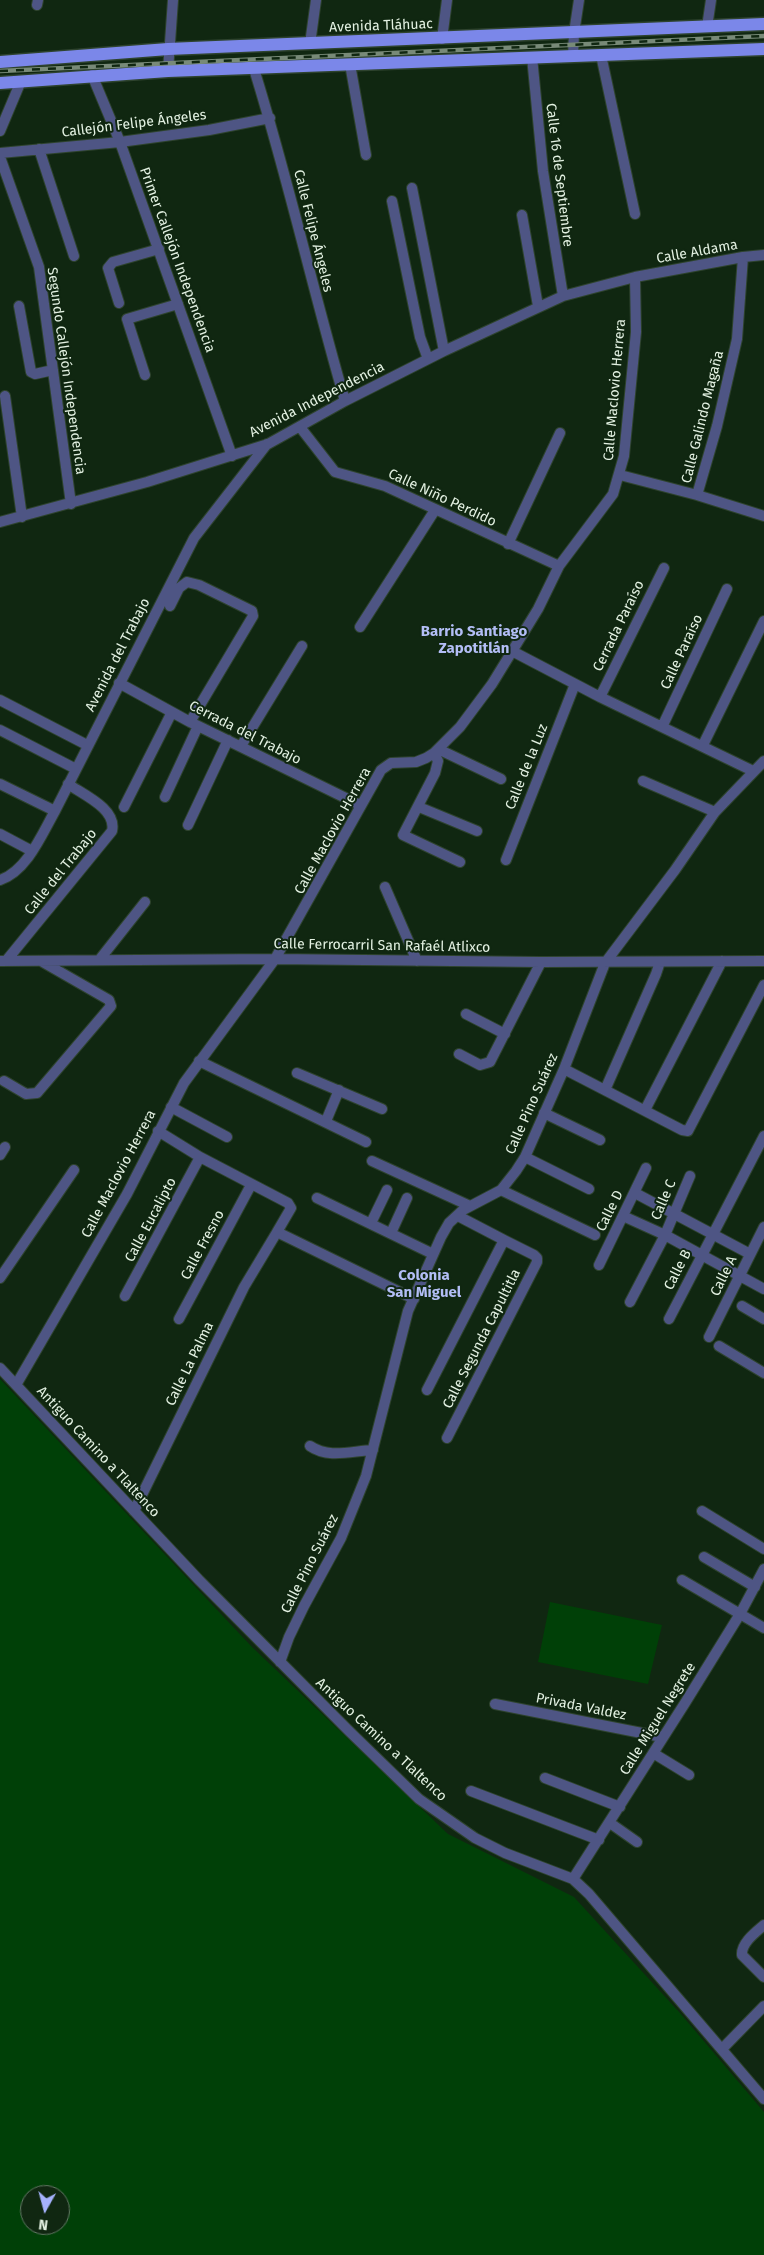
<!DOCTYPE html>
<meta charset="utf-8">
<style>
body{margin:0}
#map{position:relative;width:764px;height:2255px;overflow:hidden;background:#102711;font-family:"Fira Sans",sans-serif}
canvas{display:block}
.north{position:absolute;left:20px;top:2185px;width:50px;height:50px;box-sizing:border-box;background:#102711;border:1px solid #647865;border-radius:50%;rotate:187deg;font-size:14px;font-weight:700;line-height:20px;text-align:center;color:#e3f1e2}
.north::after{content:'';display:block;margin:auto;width:18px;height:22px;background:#a5b1fc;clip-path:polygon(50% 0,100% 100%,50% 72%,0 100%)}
</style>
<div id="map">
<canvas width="764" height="2255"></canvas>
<div class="north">N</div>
</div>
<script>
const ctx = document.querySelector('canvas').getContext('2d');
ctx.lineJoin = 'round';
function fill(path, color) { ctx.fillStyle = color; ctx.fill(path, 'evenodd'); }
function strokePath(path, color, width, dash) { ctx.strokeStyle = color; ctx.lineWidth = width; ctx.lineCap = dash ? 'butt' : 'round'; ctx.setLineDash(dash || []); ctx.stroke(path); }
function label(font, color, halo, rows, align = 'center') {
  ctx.font = font + ' "Fira Sans",sans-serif'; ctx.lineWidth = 4; ctx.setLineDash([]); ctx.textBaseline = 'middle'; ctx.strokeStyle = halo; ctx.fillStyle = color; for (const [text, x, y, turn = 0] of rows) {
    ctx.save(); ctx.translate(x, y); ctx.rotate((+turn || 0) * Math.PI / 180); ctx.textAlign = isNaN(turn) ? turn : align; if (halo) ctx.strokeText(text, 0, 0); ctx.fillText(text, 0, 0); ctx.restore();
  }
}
const green = new Path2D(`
 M0,1379l252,268 196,187 126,63 106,116 84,99v143h-764zM30,2195h30v30h-30z
 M550,1602l112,23 -14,59 -110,-22z`);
const minor = new Path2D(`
 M37,5l1,-5
 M707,27l4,-27
 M442,39l5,-39
 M310,44l6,-44
 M601,55l34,159
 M573,56l1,-23 5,-33
 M532,57l11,114 20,125
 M350,64l16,91
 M254,69c34,109 59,222 91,332
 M168,71l5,-71
 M92,75l28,67 112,314
 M0,131l21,-50
 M39,149l35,107
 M0,153l120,-11 89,-12 61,-12
 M0,157l39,110 32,237
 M412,188l32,163
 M392,201l28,136 8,22
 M522,215l16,91
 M119,303l-11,-35 5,-6 46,-13
 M19,306l12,66 4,2 18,-4
 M145,375l-18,-56 51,-15
 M5,396l17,121
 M300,427l35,45 50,14 174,80
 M620,475l77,20 67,21
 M697,495l20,-69 20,-87 6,-82
 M0,522l147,-40 121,-38 77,-43 99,-50 119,-55 72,-19 108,-20 21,-2
 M508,544l52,-111
 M170,606l9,-18 8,-6 12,3 53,26 1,5 -63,106
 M360,627l75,-117
 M512,651l88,46 153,74
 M119,683l71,39 170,83
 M600,697l64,-129
 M0,700l87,45
 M662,727l65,-138
 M0,730l76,39
 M703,745l61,-124
 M241,746l61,-100
 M438,749l63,30
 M434,753l4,8 -3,12 -32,62 57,27
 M643,781l72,31
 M0,784l55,27
 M165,797l33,-71
 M124,807l48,-95
 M419,807l58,24
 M188,825l40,-85
 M0,834l32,17
 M506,860l69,-176
 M0,880c27,-9 42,-46 55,-69l139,-273 73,-94
 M385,887l32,74
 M100,959l45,-57
 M0,961l275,-2 266,3 223,-1
 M6,961l106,-130c5,-22 -28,-36 -44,-47
 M466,1014l39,20
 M459,1054l21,11 10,-3 51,-100
 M199,1061l167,81
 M564,1069l118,61 6,1 76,-146
 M297,1073l85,36
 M4,1081l22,13 11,-1 74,-87 -2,-6 -68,-39
 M605,1090l51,-116 4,-12
 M171,1107l56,30
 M645,1110l77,-149
 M544,1113l56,27
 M326,1121l13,-31
 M158,1131l42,26 88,46 3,5 -14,24 137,67
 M0,1155l5,-8
 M525,1157l64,32
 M372,1161l98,45
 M501,1190l94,45
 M635,1193l115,61
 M317,1198l116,56
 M623,1216l42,19 99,54
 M371,1223l16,-33
 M391,1233l16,-35
 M599,1265l47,-97
 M0,1278l74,-108
 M125,1296l75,-139
 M630,1302l35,-67 25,-59
 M742,1306l22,13
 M179,1319l72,-134
 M669,1319l95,-183
 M709,1337l55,-110
 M719,1346l45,27
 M0,1368l199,212 150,151 70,68 56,39 30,15 68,26 16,15 175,205
 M16,1385l111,-191 57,-111 91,-124 106,-189 10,-7 25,-1 10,-4 8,-5 26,-26 32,-43 46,-75 21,-43 54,-72 11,-38 12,-124 -1,-55
 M427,1390l77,-150 -46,-24
 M447,1438l90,-176v-4l-3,-3 -30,-15
 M310,1446c19,13 41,5 63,4
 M134,1511l110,-224 33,-55
 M702,1511l62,38
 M704,1557l51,30
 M682,1580l82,48
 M280,1662l9,-25 15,-31 37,-68 25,-62 42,-165 33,-74 8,-14 14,-13 38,-20 15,-19 9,-14 39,-88 41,-106 70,-93 40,-58 49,-51
 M495,1704l167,33
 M653,1753l36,22
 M545,1778l75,29
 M471,1791l128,49
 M610,1823l27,19
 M573,1879l112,-176 55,-89 24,-45
 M764,1925c-8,7 -23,18 -22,30l22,22
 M722,2049l42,-43`);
const major = new Path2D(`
 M0,62l168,-13 596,-25
 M0,83l168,-12 596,-22`);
const rail = new Path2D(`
 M0,71l764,-35`);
const streetNames = [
 ["Avenida Tláhuac",381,26,-2],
 ["Callejón Felipe Ángeles",134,124,-7],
 ["Calle 16 de Septiembre",559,175,83],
 ["Calle Felipe Ángeles",313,231,76],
 ["Calle Aldama",697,252,-10],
 ["Primer Callejón Independencia",177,260,70],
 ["Segundo Callejón Independencia",66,371,82],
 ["Calle Maclovio Herrera",615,390,-85],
 ["Avenida Independencia",317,400,-27],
 ["Calle Galindo Magaña",703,417,-76],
 ["Calle Niño Perdido",442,498,25],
 ["Cerrada Paraíso",619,626,-64],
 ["Calle Paraíso",682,652,-65],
 ["Avenida del Trabajo",118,655,-63],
 ["Cerrada del Trabajo",245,733,27],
 ["Calle de la Luz",527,767,-68],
 ["Calle Maclovio Herrera",333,831,-61],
 ["Calle del Trabajo",61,872,-51],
 ["Calle Ferrocarril San Rafaél Atlixco",382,946,1],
 ["Calle Pino Suárez",532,1104,-66],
 ["Calle Maclovio Herrera",119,1174,-62],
 ["Calle C",664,1200,-67],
 ["Calle D",610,1211,-64],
 ["Calle Eucalipto",151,1220,-62],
 ["Calle Fresno",203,1245,-62],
 ["Calle B",678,1270,-63],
 ["Calle A",724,1276,-64],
 ["Calle Segunda Capultitla",482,1339,-63],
 ["Calle La Palma",190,1364,-64],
 ["Antiguo Camino a Tlaltenco",98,1452,47],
 ["Calle Pino Suárez",310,1564,-63],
 ["Privada Valdez",581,1707,11],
 ["Calle Miguel Negrete",658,1719,-58],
 ["Antiguo Camino a Tlaltenco",381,1740,43]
];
const neighbourhoodNames = [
 ["Barrio Santiago",474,632],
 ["Zapotitlán",474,649],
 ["Colonia",424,1276],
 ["San Miguel",424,1293]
];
fill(green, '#004007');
strokePath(minor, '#2e432e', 12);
strokePath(major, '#2e432e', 15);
strokePath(minor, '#4e5584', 10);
strokePath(major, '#7b87e9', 12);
strokePath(rail, '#788a78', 4.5);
strokePath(rail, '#102711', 2.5, [8]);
label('14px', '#e3f1e2', '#102711', streetNames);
label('bold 15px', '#b3bef6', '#102711', neighbourhoodNames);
</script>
